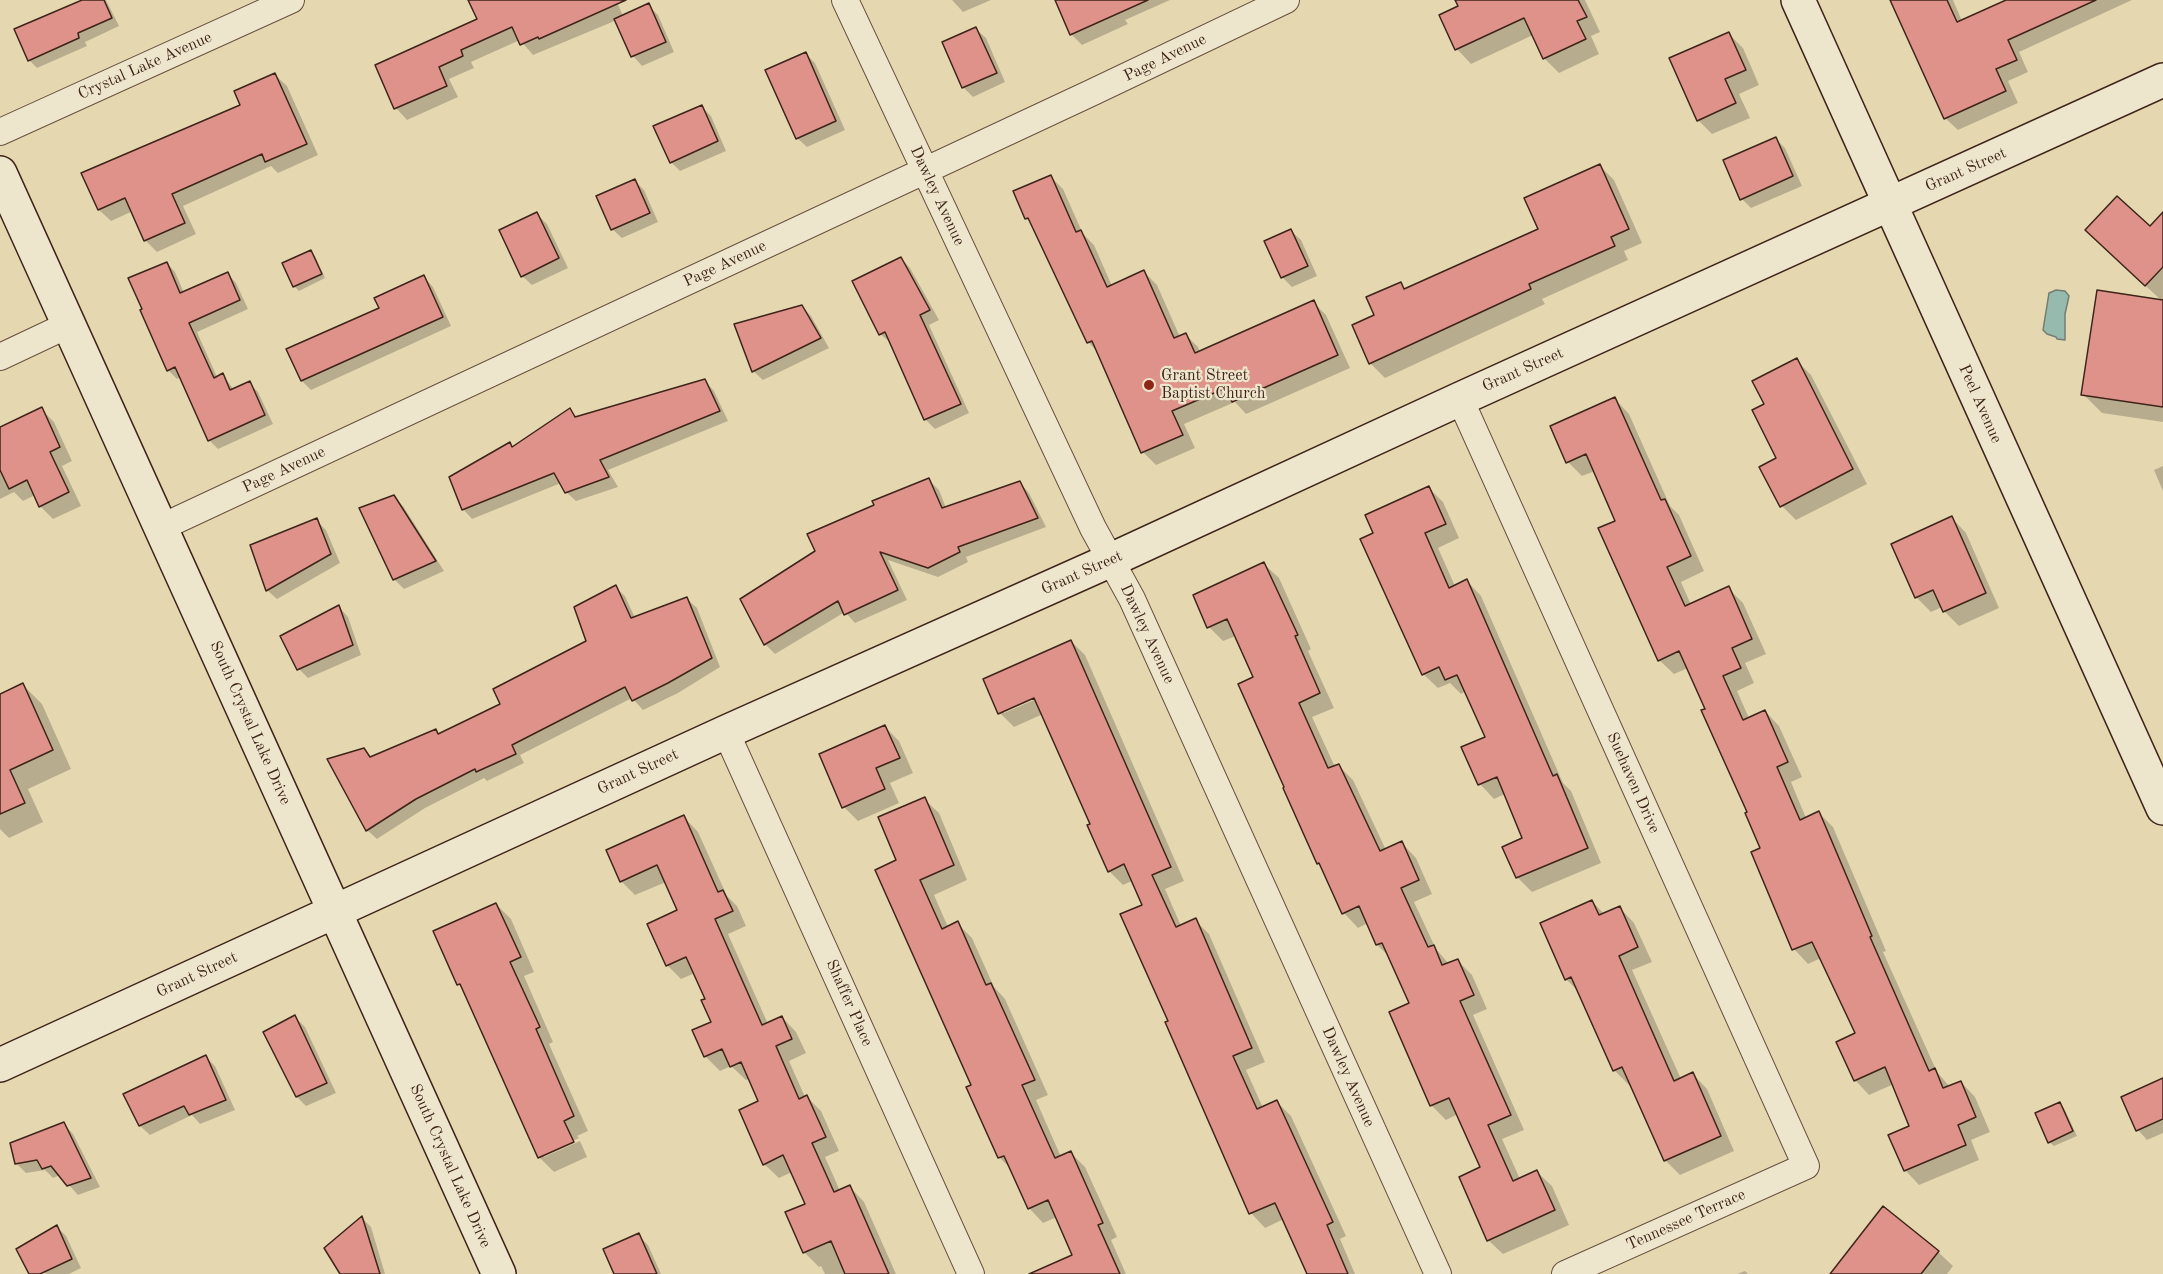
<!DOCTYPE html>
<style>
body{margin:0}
canvas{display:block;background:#e5d8b1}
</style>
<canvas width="2163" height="1274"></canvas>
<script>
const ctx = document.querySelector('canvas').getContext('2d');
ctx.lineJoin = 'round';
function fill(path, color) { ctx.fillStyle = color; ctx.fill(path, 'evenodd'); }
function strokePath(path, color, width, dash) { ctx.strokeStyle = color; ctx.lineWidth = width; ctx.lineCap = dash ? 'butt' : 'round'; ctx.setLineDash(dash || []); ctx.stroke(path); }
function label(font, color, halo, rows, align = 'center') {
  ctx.font = font + ' "Old Standard TT",serif'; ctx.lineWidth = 4.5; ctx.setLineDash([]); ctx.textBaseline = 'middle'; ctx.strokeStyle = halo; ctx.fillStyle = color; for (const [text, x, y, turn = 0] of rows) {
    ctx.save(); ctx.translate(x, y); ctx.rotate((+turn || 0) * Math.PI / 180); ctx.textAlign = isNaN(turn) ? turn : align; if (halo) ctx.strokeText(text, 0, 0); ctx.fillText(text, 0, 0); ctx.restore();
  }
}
const water = new Path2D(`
 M2056,290l9,1 4,5 -4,18v26l-8,-1 -1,-2 -9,-3 -4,-4 6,-37z`);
const shadow = new Path2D(`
 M85,0h21l13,26 -34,16 2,4 -50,22 -8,-8z
 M470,0h146l7,16 25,-11 10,10 16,37 -32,14 -9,-10 -16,-36 -84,35 -13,-15 -49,22 3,6 -25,11 9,18 -51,23 -11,-12 -19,-42 102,-46z
 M952,0h39l-28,12z
 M1056,0h114l-45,20 3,4 -46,21 -11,-11z
 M1457,0h128l15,32 -9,4 8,18 -40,19 -15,-15 -11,-23 -62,29 -14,-15 -16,-33 19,-9z
 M1893,0h60l9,21 48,-21h122l-113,52 9,20 -20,9 10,22 -60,27 -13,-12z
 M976,29l10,9 19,44 -32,15 -10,-10z
 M1728,33l15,15 16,37 -20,9 11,24 -38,16 -14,-14z
 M806,54l9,9 30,67 -38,17 -10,-9z
 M275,75l12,11 31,69 -40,18 -7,-7 -88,40 13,28 -39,18 -12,-12 -12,-29 -22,10 -12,-11 -16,-36 159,-69z
 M701,106l10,10 15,35 -46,20 -9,-9z
 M1775,138l10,10 17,38 -51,22 -9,-9z
 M1600,166l14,14 28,63 -18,8 4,9 -86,39 3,5 -160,74 -15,-15 6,-47 24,-32 6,6 134,-60z
 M1050,176l13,13 20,45 11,11 18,41 32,-14 13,13 23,52 5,-3 13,13 2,5 113,-50 13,13 24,53 -104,46 -11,-12 -51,22 11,24 -39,17 -13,-13 -43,-98 -12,-12 -55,-117 -7,-7z
 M635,181l9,9 14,32 -36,16 -10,-9z
 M537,214l10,10 21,44 -36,17 -10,-9z
 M2163,214v88l-57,-53 44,-21z
 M1291,231l10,9 16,36 -25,11 -10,-10z
 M311,252l4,4 10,22 -26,13 -5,-5z
 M901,258l9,10 29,52 -10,5 40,88 -34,16 -10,-10 -34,-76 -11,-9 -26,-52z
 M167,263l8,9 9,21 44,-19 8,9 12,26 -51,23 20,45 6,-2 11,15 15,-7 9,9 15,32 -55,25 -9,-9 -28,-63 -4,2 -9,-9z
 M424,277l9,10 18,39 -140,64 -9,-9 79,-73z
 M2163,302v120l-61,-9 -19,-19z
 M802,306l9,10 18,32 -66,32 -10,-9z
 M1796,360l15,15 56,109 -71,36 -14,-14 -3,-47 -13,-55z
 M705,381l9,10 14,30 -120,49 10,17 -42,14 -10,-9 -5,-9 -89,36 -9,-10 47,-65 3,4 57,-38 8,8z
 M1615,399l14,15 41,92 9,9 25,56 -23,11 10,23 37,-17 15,15 23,51 -21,9 9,20 -17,8 12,27 16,-7 14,15 23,51 -11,5 15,36 13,-5 14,14 53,124 -3,1 54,120 13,15 11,-5 14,15 15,35 -19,8 8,20 -60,25 -14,-15 6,-43 -17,-43 -25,11 -14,-15 2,-46 -36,-76 -13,6 -14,-15 -32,-101 -74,-180 -14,6 -15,-14 -42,-139 -22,-50 -13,5 -14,-14z
 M41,409l13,13 18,39 -10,5 19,40 -28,13 -13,-13 -5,-11 -12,6 -9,-9 -14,7v-70z
 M2163,466v25l-9,-21z
 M929,480l10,10 7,18 74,-25 9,10 17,34 -80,30 2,5 -30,15 -50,-17 19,40 -52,23 -10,-11 -70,42 -10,-10 -23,-44z
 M1429,488l14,14 16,36 -21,10 17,38 12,-5 14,15 82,187 8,8 30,72 -69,29 -15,-15 7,-38 -19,-45 -11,5 -14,-15 -17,-36 24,-11 -21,-46 -5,3 -11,-11 -12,5 -15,-14 -48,-140z
 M393,496l10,10 41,65 -40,18 -10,-10z
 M1952,518l14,15 33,75 -40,18 -15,-15 -2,-4 -11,5 -15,-15z
 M316,520l10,10 14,33 -63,36 -10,-9z
 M1264,564l15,14 32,71 -3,2 26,57 -22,9 23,50 3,-2 15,15 33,70 16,-7 14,15 16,36 -18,8 22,47 13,15 9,-3 14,14 15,34 -14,6 51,115 -22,9 18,40 17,-7 15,14 17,39 -66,29 -15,-14 -6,-72 -24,-54 -12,6 -15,-15 -20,-101 -20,-46 -14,-13 -9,-22 -10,5 -14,-15 -21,-46 -5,-4 -63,-185 -19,-42 -13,5 -14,-14z
 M615,587l10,9 10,22 52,-19 10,9 23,59 -42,26 -35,17 -11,-12 -112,57 4,8 -37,18 -3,-3 -59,30 -48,31 -10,-9 -3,-81 8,9 64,-27 4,4 62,-30 86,-63z
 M339,607l9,10 13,38 -53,23 -9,-9z
 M1071,641l14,14 99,226 -19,8 16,37 14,-6 14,14 56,128 -19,8 17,38 14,-6 14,14 55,120 -6,3 15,35h-46l-25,-55 -19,9 -14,-15 -84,-190 3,-2 -26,-115 -12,-25 -9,4 -14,-14 -17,-46 -49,-111 -29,13 -14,-14zM1040,694l1,3 -37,16v-3z
 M23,685l19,19 29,65 -43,20 15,33 -34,16 -9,-9v-134z
 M885,727l14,14 14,32 -23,10 9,20 -41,18 -14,-14z
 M924,799l15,14 28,67 -33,15 14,32 9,-4 15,15 22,49 11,12 43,96 -12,5 25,57 10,-4 14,14 32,70 -6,3 15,34h-69l17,-18 -17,-39 -14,6 -14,-15 -17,-38 -13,-13 -101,-296z
 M684,817l14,15 29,64 10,10 9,20 -18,8 40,90 14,-7 14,15 10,21 -17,8 16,36h2l14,14 18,40 -14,6 15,34 10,-4 14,15 32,72h-71l-4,-8 -2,1 -15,-15 3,-47 -15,-33 -13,6 -15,-14 -4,-62 -10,-23 -4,1 -15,-14 -11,5 -15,-15 8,-33 -7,-24 -11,-26 -14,6 -14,-14 12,-54 -13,-29 -31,13 -14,-14z
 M1592,901l13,14 15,-7 14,15 18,39 -20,8 49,109 12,-5 14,15 27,62 -54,24 -15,-15 -34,-77 -2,2 -15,-15 -35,-78 -13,-13z
 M496,904l15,15 23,53 -10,4 29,66 -4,2 39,87 -11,5 2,2 -35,16v3l36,-16 7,16 -33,15 -15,-15 -74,-166 -6,-7z
 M295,1017l10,10 31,66 -30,13 -9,-9z
 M206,1057l9,9 20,44 -35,14 -8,-9 -42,20 -10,-9 -15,-31z
 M2163,1080v53l-16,7 -9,-10z
 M2060,1104l4,4 13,28 -23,10 -5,-4z
 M64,1124l9,10 27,53 -22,8 -18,-20 -7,3 -8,-8 -19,3 -10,-10z
 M362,1218l9,9 14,47h-43z
 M57,1227l9,9 15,32 -12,6h-23l-2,-2z
 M638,1235l10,10 13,29h-45z
 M1938,1252l15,14 -6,8h-110z
 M1745,1271l3,3h-11z`);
const building = new Path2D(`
 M82,0h22l8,18 -34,15 1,5 -51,23 -14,-32z
 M468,0h158l-87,39 -1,-2 -18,8 -8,-18 -51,23 2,6 -24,11 8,19 -53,23 -19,-44 102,-46z
 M1055,0h93l-78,35z
 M1455,0h123l9,17 -10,4 9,18 -43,20 -19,-41 -69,32 -16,-35 19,-9z
 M1890,0h57l10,22 49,-22h90l-88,40 9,20 -21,9 10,22 -62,28z
 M649,3l17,39 -35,15 -17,-38z
 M976,27l21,46 -35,15 -20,-46z
 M1729,32l17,38 -21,9 11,24 -39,18 -28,-63z
 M806,52l30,69 -40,18 -31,-69z
 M275,73l32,71 -42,18 -3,-8 -90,40 13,29 -41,18 -19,-43 -27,12 -17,-37 159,-68 -6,-14z
 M702,105l16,36 -48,22 -17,-37z
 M1776,137l17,39 -53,24 -17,-40z
 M1600,164l29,65 -18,8 4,9 -86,38 2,5 -162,75 -17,-39 22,-10 -8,-18 35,-15 3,7 134,-60 -14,-31z
 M1051,175l25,57 5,-2 26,57 37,-17 30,68 12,-5 9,20 119,-53 24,55 -106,47 -6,-14 -54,23 11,24 -42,18 -49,-112 -5,2 -59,-125 -3,1 -12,-28z
 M635,179l15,34 -39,17 -15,-34z
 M2117,196l33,30 13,-14v55l-18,19 -60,-56z
 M537,212l22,46 -38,19 -22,-47z
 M1291,229l17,37 -27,12 -17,-37z
 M311,250l11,24 -29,13 -11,-24z
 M901,257l29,53 -10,5 41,89 -37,16 -39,-88 -6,3 -27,-54z
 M167,262l13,31 48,-21 12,28 -51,23 25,55 9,-5 7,17 20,-9 15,34 -57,26 -33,-74 -8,4 -27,-61 2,-1 -14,-31z
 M424,275l19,42 -142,64 -15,-32 93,-41 -5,-10z
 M2097,290l66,10v107l-82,-12z
 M802,305l19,33 -69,34 -18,-48z
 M1797,358l56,111 -73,38 -21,-40 17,-9 -24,-48 12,-6 -12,-23z
 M705,379l15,32 -120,49 9,17 -44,16 -11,-20 -92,37 -13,-33 61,-35 2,5 58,-39 5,9z
 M1615,397l46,103 4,-1 26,57 -24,11 18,39 44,-20 23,53 -20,9 9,20 -18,8 20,44 22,-10 23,52 -11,5 23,53 19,-9 53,125 -2,1 59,134 6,-3 8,20 18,-7 15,36 -18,8 8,20 -62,26 -16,-36 21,-9 -24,-59 -31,14 -18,-39 19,-9 -43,-91 -20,8 -41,-98 9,-4 -15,-35 2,-1 -46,-102 4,-1 -26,-58 -21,10 -60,-133 17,-7 -29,-67 -20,9 -16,-37z
 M42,407l18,40 -10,5 19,40 -30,15 -12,-27 -18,9 -9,-19v-43z
 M929,478l13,30 78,-27 18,37 -80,29 2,5 -32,16 -48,-16 18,38 -54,25 -6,-14 -74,44 -24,-46 75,-48 -8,-17 67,-29 -2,-4z
 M1429,486l17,38 -21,9 24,55 18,-9 86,197 4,-2 31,74 -72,30 -14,-31 20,-9 -25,-61 -19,8 -17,-38 24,-10 -28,-62 -12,5 -6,-13 -17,8 -62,-136 13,-6 -8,-18z
 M394,495l42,66 -43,19 -34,-72z
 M1952,516l34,77 -43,19 -10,-22 -18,8 -24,-54z
 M317,518l14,36 -65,37 -16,-46z
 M1264,562l34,73 -3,1 25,57 -21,10 29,65 11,-4 41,87 22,-10 17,39 -18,8 27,59 6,-2 8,20 16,-6 16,36 -14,6 51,114 -23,10 25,56 24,-11 18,40 -68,31 -28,-64 21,-10 -31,-69 -19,8 -41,-94 20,-9 -27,-60 -6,2 -17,-39 -17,8 -23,-51 -2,1 -34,-76 1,-1 -46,-103 15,-7 -26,-58 -20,9 -14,-33z
 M616,585l15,33 56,-21 25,61 -44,25 -36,18 -7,-14 -113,58 4,9 -40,18 -1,-3 -59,30 -50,32 -39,-72 37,-11 6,9 66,-28 2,5 62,-30 -7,-15 93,-48 -12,-34z
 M339,605l14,40 -56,25 -17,-34z
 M1071,640l100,227 -19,8 24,52 20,-9 56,130 -19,8 24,53 20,-9 56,122 -6,3 21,49h-41l-32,-71 -26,11 -84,-192 3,-1 -48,-107 22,-9 -18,-41 -16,8 -21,-47 3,-1 -56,-126 -36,16 -15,-35z
 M23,683l30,67 -43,20 15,33 -25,11v-120z
 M885,725l15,33 -24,10 9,21 -43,19 -23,-54z
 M925,797l29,68 -34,15 22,49 16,-8 28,64 5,-2 44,97 -13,5 33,73 16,-7 32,72 -5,2 22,49h-91l43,-19 -24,-55 -20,9 -24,-53 -6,2 -32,-71 5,-2 -96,-215 21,-10 -18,-43z
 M684,815l34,77 5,-2 10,21 -18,8 47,106 20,-9 10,23 -16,7 23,53 8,-4 19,42 -14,6 22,49 16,-7 39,89h-44l-14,-33 -28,12 -18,-41 20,-8 -22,-49 -20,10 -24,-55 19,-9 -17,-39 -11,5 -8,-18 -18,8 -12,-27 19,-8 -10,-22 4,-1 -19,-42 -20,9 -19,-42 30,-14 -20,-45 -37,17 -14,-32z
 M1592,900l7,15 21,-9 18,41 -19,9 55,125 19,-9 28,64 -57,25 -42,-94 -9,4 -42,-94 -6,3 -25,-57z
 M496,903l25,54 -11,5 30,65 -4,2 38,87 -10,5 10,21 -36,16 -78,-174 -3,1 -24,-54z
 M295,1015l32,68 -31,14 -33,-65z
 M206,1055l20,45 -37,15 -5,-9 -45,20 -16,-32z
 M2163,1078v41l-27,12 -15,-34z
 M2060,1102l13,29 -25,12 -13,-30z
 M64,1122l27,56 -24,8 -16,-20 -9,3 -5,-9 -22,4 -5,-21z
 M1883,1206l56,45 -18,23h-91z
 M362,1216l18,58h-40l-16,-26z
 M57,1225l15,34 -32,15h-11l-13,-25z
 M639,1233l18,41h-43l-11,-25z`);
const street = new Path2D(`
 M845,0l248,528 39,71 306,675
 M0,132l291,-132
 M0,357l70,-33
 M1460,399l346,767 -241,108
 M162,527l929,-434 195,-93
 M726,732l245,542`);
const secondary = new Path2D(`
 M1798,0l365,808
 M0,173c168,366 332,734 499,1101
 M0,1065l726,-333 385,-172 349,-161 703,-319`);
const markers = [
 [1149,385,6,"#8f2418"]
];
const streetNames = [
 ["Page Avenue",1165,58,-26],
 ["Crystal Lake Avenue",145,66,-24],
 ["Grant Street",1966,170,-24],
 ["Dawley Avenue",937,196,65],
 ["Page Avenue",725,264,-25],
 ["Grant Street",1523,370,-24],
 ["Peel Avenue",1980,404,66],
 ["Page Avenue",284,470,-25],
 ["Grant Street",1082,573,-24],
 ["Dawley Avenue",1147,634,65],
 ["South Crystal Lake Drive",250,723,66],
 ["Grant Street",638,772,-25],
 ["Suehaven Drive",1633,783,66],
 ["Grant Street",197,975,-25],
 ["Shaffer Place",849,1003,66],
 ["Dawley Avenue",1348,1077,66],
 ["South Crystal Lake Drive",450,1166,66],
 ["Tennessee Terrace",1686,1220,-24]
];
const poiNames = [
 ["Grant Street",1161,376],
 ["Baptist Church",1161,394]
];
fill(water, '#96baad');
strokePath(water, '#737e72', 1.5);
fill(shadow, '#0003');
fill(building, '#df9289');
strokePath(building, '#3e2419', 1.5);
strokePath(street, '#68513f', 28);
strokePath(secondary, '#3e2419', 36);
strokePath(street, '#eee6cc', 26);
strokePath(secondary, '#eee6cc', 33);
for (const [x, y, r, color] of markers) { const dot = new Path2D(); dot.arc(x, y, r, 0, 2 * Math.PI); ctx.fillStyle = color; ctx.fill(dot); strokePath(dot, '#eee6cc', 2); }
label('16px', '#3e2419', '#eee6cc', streetNames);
label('16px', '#3e2419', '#eee6cc', poiNames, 'left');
</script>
